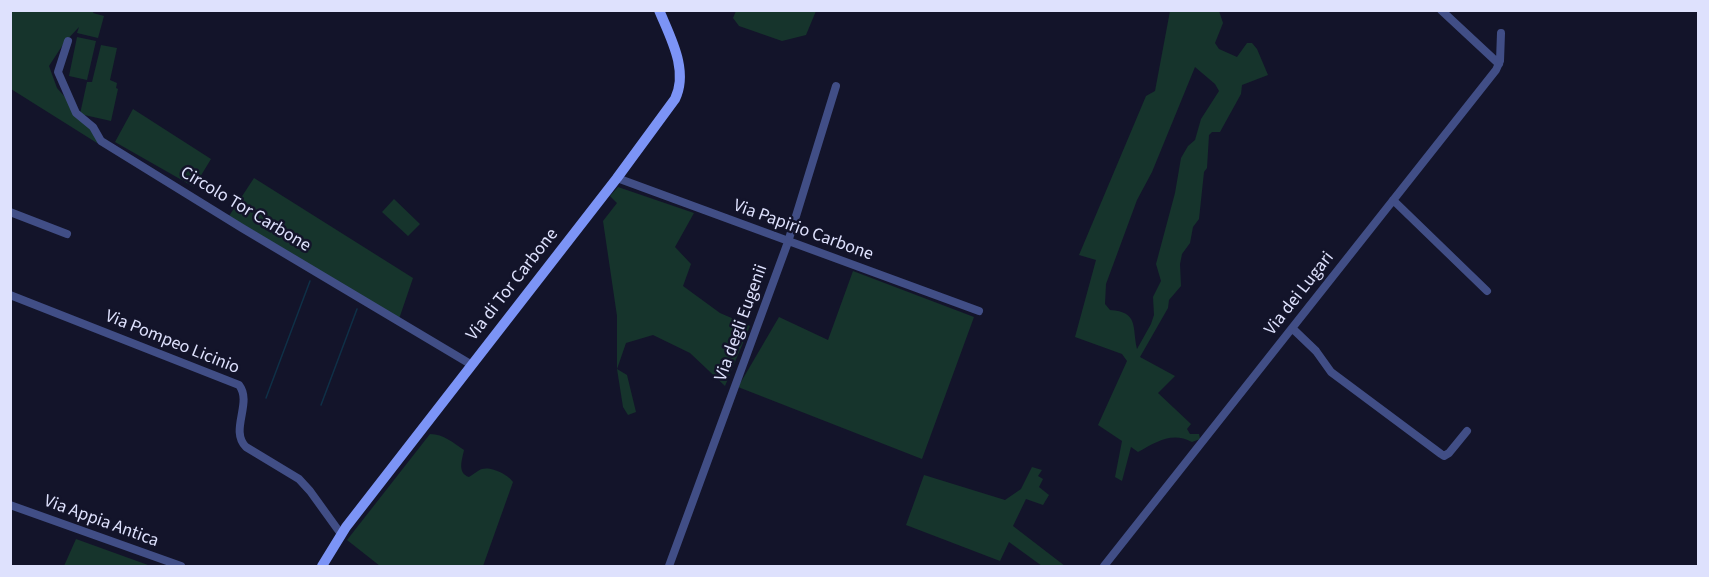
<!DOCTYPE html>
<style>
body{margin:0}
#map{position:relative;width:1709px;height:577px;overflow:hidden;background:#13142a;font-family:"Source Sans 3",sans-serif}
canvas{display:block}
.frame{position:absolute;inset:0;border:12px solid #dee1fd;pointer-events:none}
</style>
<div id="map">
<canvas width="1709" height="577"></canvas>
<div class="frame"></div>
</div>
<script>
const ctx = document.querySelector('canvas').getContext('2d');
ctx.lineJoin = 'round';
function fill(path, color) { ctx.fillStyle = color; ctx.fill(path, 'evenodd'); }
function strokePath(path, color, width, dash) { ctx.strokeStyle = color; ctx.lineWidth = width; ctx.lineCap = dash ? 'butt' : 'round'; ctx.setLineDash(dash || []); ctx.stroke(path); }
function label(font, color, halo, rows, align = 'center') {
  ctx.font = font + ' "Source Sans 3",sans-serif'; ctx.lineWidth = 5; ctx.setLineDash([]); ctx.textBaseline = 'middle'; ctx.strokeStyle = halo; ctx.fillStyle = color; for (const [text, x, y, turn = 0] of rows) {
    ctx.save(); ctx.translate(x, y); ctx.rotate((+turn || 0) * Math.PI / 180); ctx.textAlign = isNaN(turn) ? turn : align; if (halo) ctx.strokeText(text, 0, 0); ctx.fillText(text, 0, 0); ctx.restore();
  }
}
const green = new Path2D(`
 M10,11h84l-1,2 11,3 -6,22 -21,-5 2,-6 -15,16 -15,23 8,22 44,50 -4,5 -86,-54z
 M736,11v-1l80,1 -10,24 -24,6 -43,-15 -6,-8z
 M1170,11h49l4,12 -8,20 4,6 18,8 10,-14h5l5,6 11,26 -26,10 -1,9 -21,38h-8l-3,3 -2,33 -3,4 -5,47 -6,8 -3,16 -8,11 -2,10 1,22 -12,14 -1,8 -28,49 35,19 -17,17 33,31 -4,5 3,5h9l1,5 -8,3c-20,-11 -36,0 -54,10l-7,-5 -9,34 -7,-4 7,-36 -24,-16 29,-64 -5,-7 -47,-17 21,-77 -17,-5 67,-159 9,-5zM1195,67l20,17 4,7 -18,28 -6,21 -7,6 -7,12 -6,35 -19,71 5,17 -8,16 1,18 -3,9 -14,25c-5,-22 2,-37 -27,-39l-5,-6 1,-20 31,-84 15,-28z
 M77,37l19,4 -9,39 -18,-4z
 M101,45l16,3 -7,32 7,3 -1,5 2,1 -7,32 -31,-7 7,-32h5z
 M133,109l78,50 -17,28 -79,-45z
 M254,178l159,100 -14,41 -170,-103z
 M618,187l76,26 -19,34 16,17 -8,22 37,27 30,13 -25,60 -35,-33 -37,-18 -27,8 -9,26 10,6 9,37 -8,3 -5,-8 -6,-38v-53l-14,-95 14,-18 -7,-7z
 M394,199l26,25 -12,12 -26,-24z
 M853,271l121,46 -52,142 -184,-72 41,-70 49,23z
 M430,434c14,0 23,9 34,16 -2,10 -7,23 5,27 4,-2 9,-7 13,-8 9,-3 27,6 31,13l-30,84h-103l-33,-26z
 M1032,467l10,3 -4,6 5,3 -4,8 10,8 -6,10 -17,-6 -13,27 52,40h-23l-33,-24 -9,19 -94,-36 18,-50 81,25 16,-11z
 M76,539l72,26 -1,1h-83z`);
const stream = new Path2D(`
 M266,398l44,-117
 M321,405l36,-96`);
const minor = new Path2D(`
 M1441,10l58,54
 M68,41l-10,31 18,41 17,14 8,14 141,87 230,137
 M617,178l362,133
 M1393,200l94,91
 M10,212l57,22
 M10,295l229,90c14,18 -10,45 7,62l53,32 11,12 31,43
 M1292,328l24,23 15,21 110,82 3,2 5,-3 18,-22
 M10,505l171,61
 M669,566l119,-324 48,-156
 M1104,566l392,-496 4,-9 1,-28`);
const secondary = new Path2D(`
 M322,566l24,-39 271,-349 58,-79c14,-29 -5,-62 -16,-89`);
const streetNames = [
 ["Circolo Tor Carbone",245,210,31],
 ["Via Papirio Carbone",803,231,20],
 ["Via di Tor Carbone",513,285,-52],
 ["Via dei Lugari",1300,294,-52],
 ["Via degli Eugenii",742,323,-70],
 ["Via Pompeo Licinio",172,343,22],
 ["Via Appia Antica",101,522,20]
];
fill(green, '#16342c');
strokePath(stream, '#0f3047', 1.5);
strokePath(minor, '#414e86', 8);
strokePath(secondary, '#7c94f6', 10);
label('18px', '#dee1fd', '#13142a', streetNames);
</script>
